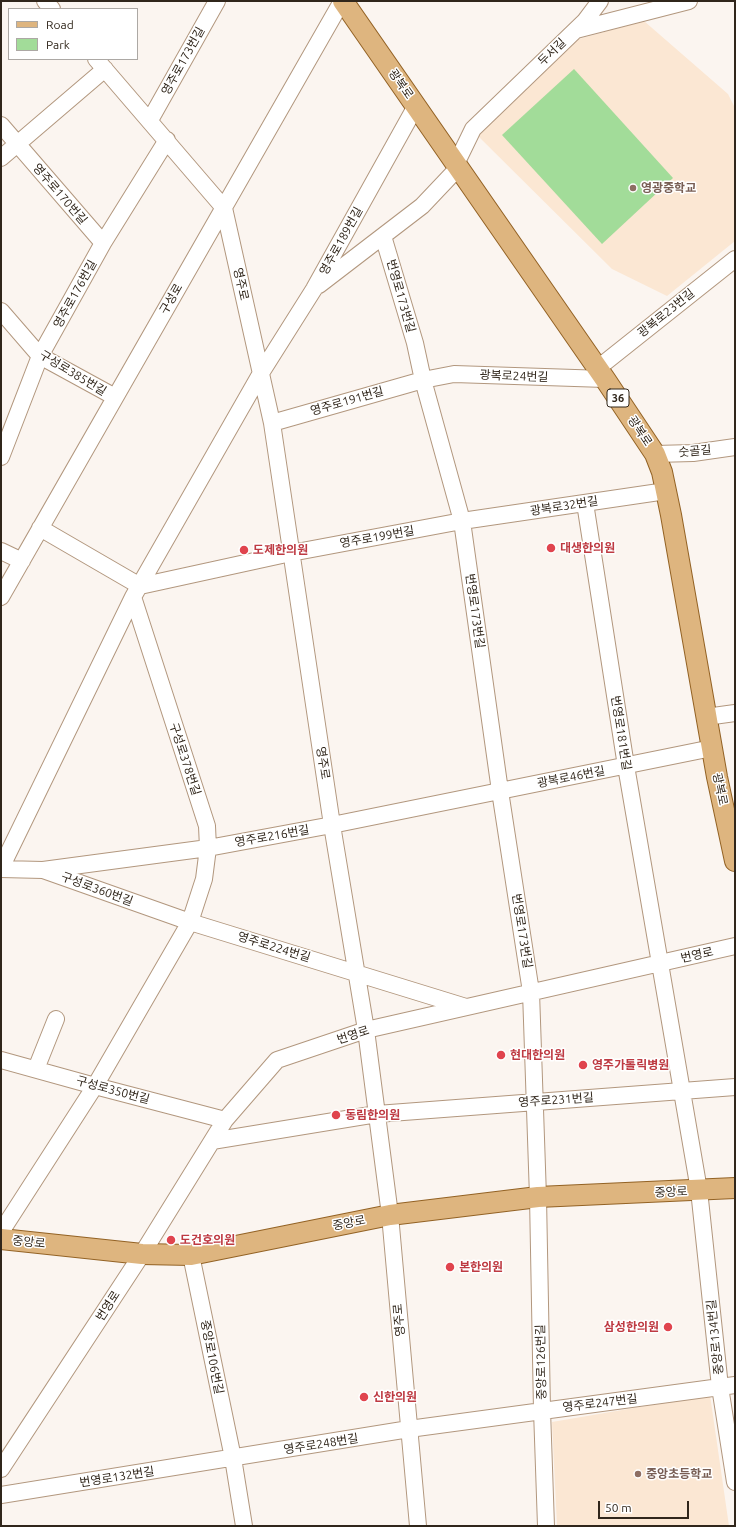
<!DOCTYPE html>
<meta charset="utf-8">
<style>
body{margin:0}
#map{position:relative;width:736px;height:1527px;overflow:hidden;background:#fbf5f0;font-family:Ubuntu,sans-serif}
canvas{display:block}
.frame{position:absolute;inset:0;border:2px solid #30261b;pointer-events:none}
.legend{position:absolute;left:8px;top:8px;width:130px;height:52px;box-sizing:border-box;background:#fff;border:1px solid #aca8a4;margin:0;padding:5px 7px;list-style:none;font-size:12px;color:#30261b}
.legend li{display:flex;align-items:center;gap:8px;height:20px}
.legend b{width:20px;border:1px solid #aca8a4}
.scale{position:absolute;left:598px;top:1501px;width:91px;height:18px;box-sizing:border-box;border:2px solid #30261b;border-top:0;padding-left:5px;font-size:12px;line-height:14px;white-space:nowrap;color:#30261b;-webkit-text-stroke:3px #fff;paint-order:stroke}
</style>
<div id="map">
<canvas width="736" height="1527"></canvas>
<div class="frame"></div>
<ul class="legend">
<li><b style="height:5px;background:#deb57f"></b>Road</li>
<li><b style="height:11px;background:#a2dc99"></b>Park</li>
</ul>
<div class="scale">50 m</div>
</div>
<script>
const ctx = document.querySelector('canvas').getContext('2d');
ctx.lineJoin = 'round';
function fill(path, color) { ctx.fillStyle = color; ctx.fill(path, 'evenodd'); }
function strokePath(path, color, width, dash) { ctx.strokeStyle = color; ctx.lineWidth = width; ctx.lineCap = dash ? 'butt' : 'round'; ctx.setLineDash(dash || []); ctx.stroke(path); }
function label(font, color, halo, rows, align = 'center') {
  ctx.font = font + ' Ubuntu,"Noto Sans KR",sans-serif'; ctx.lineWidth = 3; ctx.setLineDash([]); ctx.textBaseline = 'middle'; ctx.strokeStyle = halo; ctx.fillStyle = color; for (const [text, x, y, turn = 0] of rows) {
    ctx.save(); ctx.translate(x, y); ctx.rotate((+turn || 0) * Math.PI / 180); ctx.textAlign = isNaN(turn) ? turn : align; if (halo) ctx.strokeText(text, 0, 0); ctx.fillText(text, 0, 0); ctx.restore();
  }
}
const built = new Path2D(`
 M644,21l84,73 7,14v133l-68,55 -55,-27 -134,-133 101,-97z
 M710,1395l19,131h-172l-5,-104z`);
const green = new Path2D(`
 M574,69l99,109 -71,66 -100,-109z`);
const minor = new Path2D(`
 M45,1l7,8
 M576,30l113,-29
 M96,59l128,149 48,215 60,402 34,205 24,185 28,311
 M150,120l67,-119
 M1,125l102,118
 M1,158l104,-89
 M456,164l17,-35 112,-108 15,-20
 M383,236l32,107 8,37 39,141 38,270 31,201 7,205 4,213 4,116
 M319,285l103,-79 36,-38
 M1,311l39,45 75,41
 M598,368l137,-109
 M272,423l151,-43 31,-6 151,5
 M655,454l38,-1 42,-6
 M1,457l39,-101 63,-113 64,-103
 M585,503l41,263 73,424 21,197 15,95
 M40,528l100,58 151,-33 171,-32 204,-30
 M1,551l21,10
 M1,597l341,-596
 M706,717l29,-4
 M1,868l132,-271 128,-224 53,-84 102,-183
 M1,869l42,1 147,52 276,85
 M43,870l165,-22 124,-23 380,-77
 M1,1060l94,26 130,34
 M36,1069l20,-50
 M212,1141l165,-27 358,-27
 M1,1232l94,-146 95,-164 14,-43 4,-31 -1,-22 -74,-229
 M191,1255l42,203 11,68
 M1,1469l141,-215 83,-134 52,-60 89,-30 369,-84
 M1,1495l408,-66 326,-44`);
const major = new Path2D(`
 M343,1l262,378 50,75 7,18 9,43 46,262 18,84
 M1,1239l141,15 49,1 199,-40 148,-18 197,-9`);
const markers = [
 [633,188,4,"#8d6e63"],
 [551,548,5,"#e0444e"],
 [244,550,5,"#e0444e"],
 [501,1055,5,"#e0444e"],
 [583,1065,5,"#e0444e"],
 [336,1115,5,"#e0444e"],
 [171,1240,5,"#e0444e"],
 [450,1267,5,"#e0444e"],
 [668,1327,5,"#e0444e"],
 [364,1397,5,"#e0444e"],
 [638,1474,4,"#8d6e63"]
];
const shields = [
 [618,398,22]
];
const shieldNames = [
 ["36",618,398]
];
const streetNames = [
 ["두서길",552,52,-44],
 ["영주로173번길",183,61,-61],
 ["광복로",401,84,55],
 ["영주로170번길",60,194,49],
 ["영주로189번길",341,241,-61],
 ["영주로",241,284,77],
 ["영주로176번길",75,294,-61],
 ["번영로173번길",401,296,74],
 ["구성로",171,299,-60],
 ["광복로23번길",666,313,-39],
 ["구성로385번길",73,373,31],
 ["광복로24번길",514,376,2],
 ["영주로191번길",347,401,-16],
 ["광복로",640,431,56],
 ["숫골길",695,451,-5],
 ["광복로32번길",564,506,-9],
 ["영주로199번길",377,537,-10],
 ["번영로173번길",475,611,82],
 ["번영로181번길",621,733,81],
 ["구성로378번길",185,759,72],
 ["영주로",323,763,81],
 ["광복로46번길",571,777,-11],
 ["광복로",720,789,78],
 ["영주로216번길",272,836,-10],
 ["구성로360번길",97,889,20],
 ["번영로173번길",522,931,81],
 ["영주로224번길",274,947,17],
 ["번영로",697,955,-13],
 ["번영로",353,1035,-18],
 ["구성로350번길",113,1090,15],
 ["영주로231번길",556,1100,-4],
 ["중앙로",671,1192,-3],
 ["중앙로",349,1223,-11],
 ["중앙로",29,1242,6],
 ["번영로",108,1306,-57],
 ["영주로",399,1320,-95],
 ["중앙로134번길",715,1337,-96],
 ["중앙로106번길",212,1357,79],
 ["중앙로126번길",541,1362,-91],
 ["영주로247번길",600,1403,-7],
 ["영주로248번길",321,1444,-9],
 ["번영로132번길",117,1477,-9]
];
const educationNames = [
 ["영광중학교",641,188],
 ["중앙초등학교",646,1474]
];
const healthNames = [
 ["대생한의원",560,548],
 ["도제한의원",253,550],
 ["현대한의원",510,1055],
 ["영주가톨릭병원",592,1065],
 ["동림한의원",345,1115],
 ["도건호의원",180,1240],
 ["본한의원",459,1267],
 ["삼성한의원",659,1327,"right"],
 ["신한의원",373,1397]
];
fill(built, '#fbe7d3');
fill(green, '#a2dc99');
strokePath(minor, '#b2977e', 18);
strokePath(major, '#936224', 22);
strokePath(minor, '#fff', 16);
strokePath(major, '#deb57f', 20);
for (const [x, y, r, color] of markers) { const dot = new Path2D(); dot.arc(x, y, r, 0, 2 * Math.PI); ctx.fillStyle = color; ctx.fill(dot); strokePath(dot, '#fff', 1.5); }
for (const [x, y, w] of shields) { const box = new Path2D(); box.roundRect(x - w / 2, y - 9, w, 18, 3); ctx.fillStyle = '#fff'; ctx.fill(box); strokePath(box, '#30261b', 1); }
label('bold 11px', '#30261b', null, shieldNames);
label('12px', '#30261b', '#fff', streetNames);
label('bold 12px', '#785e54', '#fff', educationNames, 'left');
label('bold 12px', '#be3a42', '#fff', healthNames, 'left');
</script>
